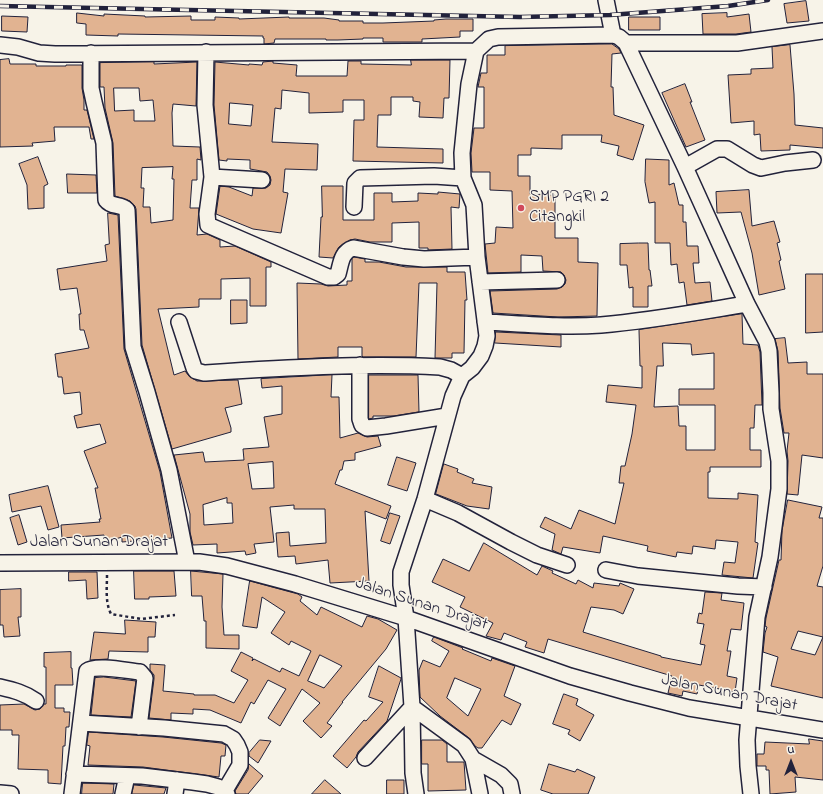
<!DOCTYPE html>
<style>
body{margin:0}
#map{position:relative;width:823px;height:794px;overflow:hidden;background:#f7f3e8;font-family:"Indie Flower",sans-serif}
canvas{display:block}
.north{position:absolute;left:771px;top:742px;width:40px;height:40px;-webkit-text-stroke:3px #f7f3e8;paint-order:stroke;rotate:0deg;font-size:11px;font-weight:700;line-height:16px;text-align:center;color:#22223b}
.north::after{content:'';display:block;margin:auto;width:14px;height:18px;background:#22223b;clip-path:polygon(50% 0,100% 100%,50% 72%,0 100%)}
</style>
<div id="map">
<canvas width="823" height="794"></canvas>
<div class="north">U</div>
</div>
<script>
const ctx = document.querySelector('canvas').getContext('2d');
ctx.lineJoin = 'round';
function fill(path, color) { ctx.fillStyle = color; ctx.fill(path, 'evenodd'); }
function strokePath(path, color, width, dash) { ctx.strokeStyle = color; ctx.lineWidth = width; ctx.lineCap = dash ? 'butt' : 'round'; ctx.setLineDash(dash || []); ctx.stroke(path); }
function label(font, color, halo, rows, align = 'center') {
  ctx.font = font + ' "Indie Flower",sans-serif'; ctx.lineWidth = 3; ctx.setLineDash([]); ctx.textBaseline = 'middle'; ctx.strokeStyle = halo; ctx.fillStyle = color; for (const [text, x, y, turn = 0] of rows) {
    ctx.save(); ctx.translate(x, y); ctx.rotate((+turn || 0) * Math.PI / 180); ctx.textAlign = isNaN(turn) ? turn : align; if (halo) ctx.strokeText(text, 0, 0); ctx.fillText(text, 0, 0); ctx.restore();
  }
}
const building = new Path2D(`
 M806,1l3,20 -22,2 -3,-19z
 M77,13l27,3v-2l41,2v1l46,-1v4h24v-3l24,1v1l50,-2v1h35l15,2v1h24v2h20l51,-2v-1l12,-1h27v12h-13v6l-38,2v3h-39v-4h-20v1l-25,1h-12v-1h-51l-1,4 -10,1v-6h-1v-2l-145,-2v2l-32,-1v-11l-9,-1z
 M727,13v4l22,-3 2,18 -15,2h-33l-1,-20z
 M2,16l26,1 -1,15 -25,-1z
 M629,17h31v13h-31z
 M612,44l7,5 2,4 -9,1 -1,33h2l1,28 30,10 -11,35 -16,-5 2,-9 -18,-4 1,-7h-40v14l-31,-1v7h-13v21h12v18l25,1v43h23v24l20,1 -1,53 -39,1 -65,-4 -3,-22 67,-2 5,-2 3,-3 1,-4 -2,-5 -3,-3 -18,-1 -1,-15 -21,-1v17l-33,1 -3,-29 10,-1 1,-16 17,1 -1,-37 -22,-1v-18h-18l-1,-19 3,-25h10v-41h-6l3,-14h6v-18h18v-9z
 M790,45l4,49 1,31 28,3v20l-33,-3v5l-29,1 -1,-17 -6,1v-14l-23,2 -3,-48 23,-1v-5l22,-1 -1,-21z
 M9,59l1,5h26v2h30v-1h16v23l2,12v10h3l7,29h-3l-2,-12h-35l1,14 -23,2 1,3 -33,1v-87z
 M411,60h39l-1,38h-5l-1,20 -24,-1 1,-15 -7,-1v-4h-22v18h-13l-1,32 66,2v14l-90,-2 1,-41h10v-20h-21v12l-34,1v-20l-27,-3 -1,19 -6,-1 -3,34 46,2 -1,26 -32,-1 -2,23 5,1 -7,40 -28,-4 -37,-15 4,-28 9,1 23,9 1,-8h13l4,-3 1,-5 -1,-4 -3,-4 -17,-3v-9l-23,-1v2l-8,-1 -5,-55 1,-43 34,3v-1l13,1 1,-3 10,-1v2l24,2 -1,11h51l1,-15h13v3l50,1zM230,103l23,2 -2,21 -22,-2z
 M154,62v2l43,-2 -1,44 -23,-2 -1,9 1,33 27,1 1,13 -4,-1v21h-5l-2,28h9l-2,27 10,-1 13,6v7l15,-1 36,16v5h-5v39h-16v-28l-29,1v20h-22v8l-41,2 16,66 11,-4 4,5 8,5 41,-1 4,24 -17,4 6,20v4l-59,17 -30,-104 -6,-136 -1,-3 -5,-5 -15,-5 -2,-53 -8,-35 -1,-21h-4v-24zM114,88h25l1,13 13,-1 2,21h-21v-11l-19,1zM173,167l-1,12h2l-1,41 -22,3 -1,-16h-7l1,-19h-3l1,-20z
 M685,84l7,18h-2l15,38 -19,7 -24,-54z
 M38,157l10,27 -4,2v22l-16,1 -1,-24 -8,-21z
 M646,159l23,1v25l5,-2 5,22h4v17h3l1,24h11l1,17h-6l2,20 15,-1 2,19 -25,4 -3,-23 -5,1 -2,-19 -6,1 -1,-22h-15v-41l-6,1 -4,-21z
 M67,174l29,1 1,18h-29z
 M322,186h21v34h31v-27h18v9l26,-1v-8l20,1v-2l22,2 -1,14 -8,-1 1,42 -24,1v-2h-9v-26l-27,1v19h-22l-15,-3 -5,1 -11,7 -6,11 -14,-1 2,-40h1z
 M749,190l3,36 22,-5 6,21 -3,1 4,17 -2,1 6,28 -26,6 -7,-42 -11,-41 -24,1 -1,-21z
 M108,213l10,2 6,134 36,123 12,66 -50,4v-5l-16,5 -2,-7 -42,3 -1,-13 39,-3 -1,-3h2l-6,-31h3l-14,-37 22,-8 -6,-19 -23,4 -3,-12 8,-2 -2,-22 -16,2 -2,-17h-4l-3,-23 34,-6 -5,-18h-4l-1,-16h2l-4,-26 -17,2 -3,-21 50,-8 -2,-16 4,-1z
 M639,243h9l1,27h1l2,16h-4v21h-15v-20l-4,1 -2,-23h-7v-21z
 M354,257l11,2v3h14l27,5h41v5h18l2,28h-2l-1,53h-12v5h-17l2,-75h-18l-3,74h-53l-1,-1v-9h-24v10l-40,2 -1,-76 24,1 7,2 19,-1v-4h5v-22z
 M806,274h17v58l-17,1z
 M231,300h16v23l-16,1z
 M742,314l1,30 15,1 2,7 2,53h-7l-1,23h-4v22h11v17h-51v5h-2v26l30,1v-6l20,2 -3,47 3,1 -5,35 -31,-3 2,-13 11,1 3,-21 -22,-2 -1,9 -22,-3 -1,8 -15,-2 -1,5 -29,-6 1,-5 -45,-10 -3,17 -37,-6 -2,7 -9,-4 3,-16 -15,-7 5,-10 26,12 8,-19 36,14 9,-41h-5l2,-17h4l7,-32 4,-29 -30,-3 2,-17 34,3v-22h-2l-1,-36zM663,343l28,1 1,11 22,-2v36h-35v16h36v45h-29v-24h-7l-1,-20 -24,1 3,-41h6z
 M496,332l65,3v12l-66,-4z
 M785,338l3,25 19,-1v12h16v84l-21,-3 -4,40 -11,-1 1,-33 -1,-10 2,-18h-5l-4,-25 -2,-57 -3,-12z
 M332,375l-1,22h8l1,41 18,-5 9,4 11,-1 3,10 -26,7v7l-11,1 -2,9h-2l-5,14 56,22 -5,13 -21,-8 4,70 -39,2 -2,-23 -32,4 -1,-8 -17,1 -2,-24 13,-1 1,14 36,-3 -1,-34h-31v-4l-24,2 4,35 -20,2 2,9 -10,2 -1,-4 -28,2v-9l-24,1 -3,-13v-18l-16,-59 29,-3 2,10 39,-2 -1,-11 26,-2 -5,-30 18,-3v-28l-20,2 -1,-9zM273,462l1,26 -22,1 -4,-25zM227,498v5h5l1,20 -29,2 -1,-20z
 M369,375h49l1,37 -25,4h-21v2l-4,1z
 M397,457l19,6 -9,28 -19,-6z
 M444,464l14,5 -1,3 17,7 -2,4 20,4 -3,22 -22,-3 -31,-12z
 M48,486l11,41 -11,3 -7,-24 -29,6 -3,-17z
 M788,500l34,7 -3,11h4v48l-6,20 6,1v50l-25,-6 -7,18 24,6 8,-18v61l-52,-12 7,-29 -15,-5 2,-19 2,-6 -2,-1 1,-8 13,-58h2l1,-29z
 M390,513l10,3 -10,28 -9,-3z
 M19,515l8,27 -9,3 -8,-27z
 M484,543l53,32 5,-9 11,5 -1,2 24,11 2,-4 15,8 1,-5 25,3 1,-3 14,6 -11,25 -9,-4 -23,-3 -8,25 78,24v1l40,8 4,-20 -5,-1 4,-20 -7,-1 2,-10 3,1 3,-22 17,1 -1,7 23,3 -3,27 -10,-1 -4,22h4l-4,25 10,2 -2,14 -36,-7 -2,9 -14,-3 -1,5 -14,-3 4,-17 -124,-37 -4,14 -19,-6 2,-5 -23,-9 -3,7 -15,-4 7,-13 -33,-16 5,-10 -33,-15 11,-23 26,12z
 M134,571h40l2,25 -27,1v2h-14z
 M191,571l32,3 -1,33 2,28h15v14l-33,-1v-27h-2l-2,-25h-10z
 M69,572h28l1,26 -11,1 -1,-19 -17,1z
 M250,581l48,13 4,3 -2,4 17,14 4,-8 41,20 5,-11 11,3 19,11 -11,19 -44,53h1l-16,21 5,3 -11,12 -18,-17 17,-18 -18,-14 -22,37 -12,-8 18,-29 -18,-9 -14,24 -3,-2 -10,21 -31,-13 -17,-1v5l-22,-1v7l-22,-2 5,-39v-4l-4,-5v-6l15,1 -2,26 31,3v1h21l19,8 14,-23 -17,-9 10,-19 12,6 -1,3 2,-2 26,13 2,-4 17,8 12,-25 -20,-10 -2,4 -18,-12 14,-21 -23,-15 -5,31 -14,-2zM320,655l22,11 -18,22 -16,-7z
 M21,589v28h-3l2,19 -16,1 -1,-12h-3v-35z
 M125,620l31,2 -1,15h-7v15l-39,-1 -1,8 -18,1 4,-28 31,2z
 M434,637l29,11 -1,1 29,12 1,-3 23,8 -11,30 17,8 -10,21 -9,-5 -20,28h-4l-3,-2 -6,-8 -29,-22 -20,-19 -1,-27 4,-10 17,7 9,-16 -17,-10zM455,678l26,11 -13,27 -21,-18z
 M71,652v16h1l1,17h-18v23h9v4h6l-1,15h-3l-1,19h-2l-2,38 -13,-1v-13l-30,-1 1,-34h-7v-5h-12v-25l24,-1 11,6 5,-1 4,-5h2v-37h-2v-14z
 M379,666l22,12v1l-14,42 -29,31 -2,5 -9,11 -14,-12 31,-36 2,1 17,-19 -14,-5z
 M104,677l32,4 -5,36 -40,-2 4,-37z
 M564,694l14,5 -2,6 18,10 -14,26 -12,-7 2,-4 -17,-6z
 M89,732l74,5 58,6 5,2 -1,11h-4l-2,21 -76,-10 -55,-2 2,-19 -3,-1z
 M809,739l14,2v39l-28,-3 1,15 -26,2 -1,-24h-3v-4h-9v-12h7l1,-12 44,2z
 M260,740l11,1 -13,22 -9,-7v-3z
 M422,740h20l5,4v18h17l2,28 -38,1v-27h-6z
 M249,764l14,12 -15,18h-12l-1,-3 13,-21z
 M549,764l26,8 2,-3 18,8 -7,17h-35l-12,-4z
 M325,780l16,14h-29z
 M387,780h17v14h-17z
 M83,783l31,1 -1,10h-31z
 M134,785l32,3 -2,6h-32z`);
const path = new Path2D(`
 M107,575c0,13 -2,27 4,39l30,5 34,-4`);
const minor = new Path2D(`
 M606,0l7,35
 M626,43h111l86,-12
 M0,45l18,2 21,6 16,1 421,-3
 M206,52l-1,53 7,72
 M91,53v35l3,14 10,41 2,57c6,8 14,3 21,10l6,137 14,45 22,78 18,92
 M685,167l32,-18h10l26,16 8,3 24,-5 28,-3
 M262,180l-50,-3 -5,37 1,11 120,52h6l4,-3c3,-10 3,-22 15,-26l50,9 21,2 53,-2
 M354,207l1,-24 5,-5 74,-2 29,2
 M480,282l77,-2
 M179,322l15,46 2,3 8,2c79,-5 157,-10 236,-6l11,3 11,6
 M485,322c39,2 78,6 116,3 49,-4 97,-13 146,-21
 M360,365v54l2,6 5,3 19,-2 61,-10
 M425,499l33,14 53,29 26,13 30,10
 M0,563l199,-1 28,4 68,18 111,34 164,58 60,17 59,15 134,22
 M606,570l32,6 100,10 26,1
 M0,687c13,3 25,6 36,14
 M81,723l83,5 60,6 9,5 4,6 3,7v13l-16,27
 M365,758l47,-51 52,38 9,14 7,35
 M473,759l28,16 9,9 2,10
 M74,774l68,2 51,6 14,2 11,3 9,7
 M0,793l11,1
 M72,794l15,-123c9,-7 41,0 53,1l5,6 -6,49
 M123,794l4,-18
 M175,794l2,-14
 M416,794l-3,-21 -1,-66 -6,-89 -5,-33v-13l24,-73 28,-103 9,-20 10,-8 9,-12 4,-10 2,-10 -10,-79 -3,-52 -11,-27 -1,-25 7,-69 7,-33 13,-12 9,-2 115,-2 6,2 7,6 59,124 62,137 20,38 2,9 2,42v16l8,52v28l-9,68 -13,60 -10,123 1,26 3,28`);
const rail = new Path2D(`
 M0,6l520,11 90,-2 118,-9 40,-6`);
const markers = [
 [521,208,4,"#d1495b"]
];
const poiNames = [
 ["SMP PGRI 2",529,198],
 ["Citangkil",529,218]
];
const streetNames = [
 ["Jalan Sunan Drajat",99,543],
 ["Jalan Sunan Drajat",421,605,18],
 ["Jalan Sunan Drajat",729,694,11]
];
fill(building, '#e1b391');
strokePath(building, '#22223b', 1);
strokePath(minor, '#22223b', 18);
strokePath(path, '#22223b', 2.5, [3, 3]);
strokePath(minor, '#f7f3e8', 15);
strokePath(rail, '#22223b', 4.5);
strokePath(rail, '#f7f3e8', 3, [9]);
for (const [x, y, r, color] of markers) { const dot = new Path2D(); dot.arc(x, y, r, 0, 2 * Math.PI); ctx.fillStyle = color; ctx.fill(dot); strokePath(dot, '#f7f3e8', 1.5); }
label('17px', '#22223b', '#f7f3e8', poiNames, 'left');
label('17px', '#22223b', '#f7f3e8', streetNames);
</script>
